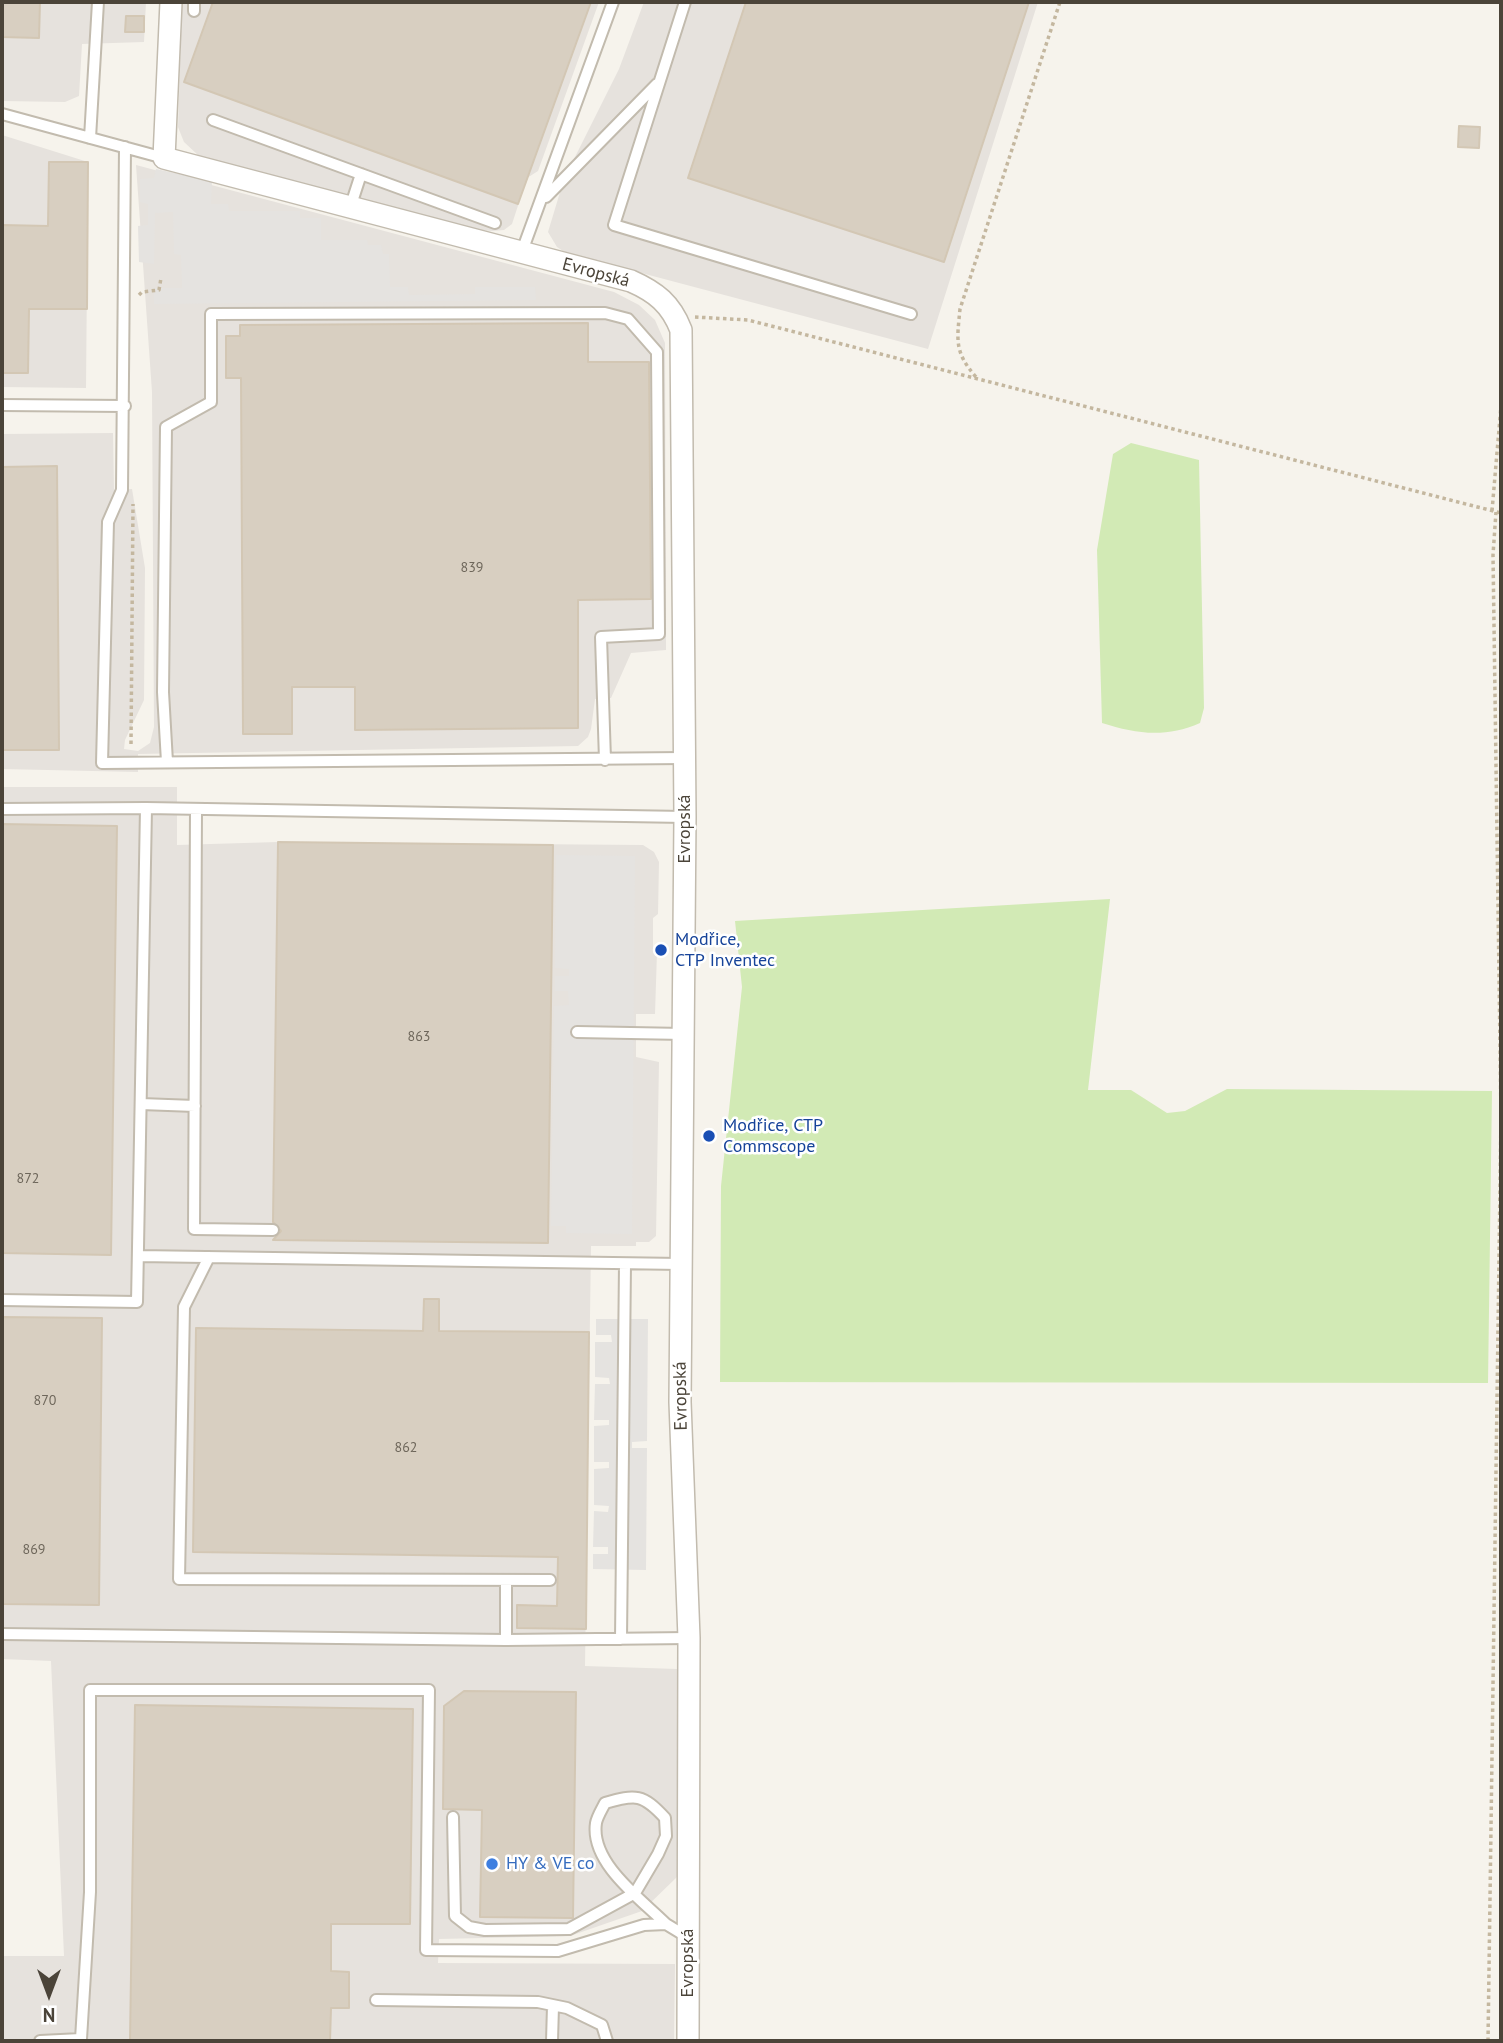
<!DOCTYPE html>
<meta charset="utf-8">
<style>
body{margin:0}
#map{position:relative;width:1503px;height:2043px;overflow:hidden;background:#f6f3ec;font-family:"PT Sans",sans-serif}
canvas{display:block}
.frame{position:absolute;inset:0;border:4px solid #4b4439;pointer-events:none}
.north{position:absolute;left:14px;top:1959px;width:70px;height:70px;-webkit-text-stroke:5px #fff;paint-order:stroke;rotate:180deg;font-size:19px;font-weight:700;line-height:28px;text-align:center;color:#4b4439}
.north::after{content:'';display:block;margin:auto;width:24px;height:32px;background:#4b4439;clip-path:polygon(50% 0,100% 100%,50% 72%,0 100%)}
</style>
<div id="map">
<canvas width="1503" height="2043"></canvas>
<div class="frame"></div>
<div class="north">N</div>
</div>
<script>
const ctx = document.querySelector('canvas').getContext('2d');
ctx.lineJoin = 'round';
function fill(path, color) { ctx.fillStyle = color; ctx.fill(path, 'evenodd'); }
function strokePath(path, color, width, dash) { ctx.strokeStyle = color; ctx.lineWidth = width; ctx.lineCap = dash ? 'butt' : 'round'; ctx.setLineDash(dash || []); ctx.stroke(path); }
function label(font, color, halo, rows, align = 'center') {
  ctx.font = font + ' "PT Sans",sans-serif'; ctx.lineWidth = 5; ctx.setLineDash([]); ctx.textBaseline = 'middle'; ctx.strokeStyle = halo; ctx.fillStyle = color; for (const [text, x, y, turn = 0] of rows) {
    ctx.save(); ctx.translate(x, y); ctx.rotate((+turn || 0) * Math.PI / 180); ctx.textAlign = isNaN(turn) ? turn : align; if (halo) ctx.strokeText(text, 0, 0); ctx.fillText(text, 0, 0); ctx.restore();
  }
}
const industrial = new Path2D(`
 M2,2h144l-2,40 -62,2 -3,52 -14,6 -63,-1z
 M182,2h417l-61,169 -11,7 -15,46 -8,6 -12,1 -23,-2 -270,-73 -15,-14 -6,-15z
 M644,2h394l-110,347 -362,-96 -9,-6 -9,-15 16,-53 55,-110z
 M2,135l86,27 -2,226 -84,-1z
 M136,165l478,127 25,13 16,15 10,23 1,307 -35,3 -20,45 -16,1 -4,30 -3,8 -10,9 -440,8v18l-136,-3v-335l111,-1 1,57 18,-1 13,79 -1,132 -19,40 -1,9 14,2 12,-8 4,-16 -2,-335z
 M2,787h175v58l101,-3 365,3 11,7 5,10 -1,52 -5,4v31l4,3 -2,62h-19v43l23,5 -3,174 -7,6h-13v4h-45l-6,420 92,3v208l-35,34 -72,25 -131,3 -1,24 237,1 -1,77h-672v-85h62l-13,-295 -49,-2z`);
const green = new Path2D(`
 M1131,443l68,17 5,248 -4,15c-34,15 -64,11 -98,0l-5,-173 16,-96z
 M1110,899l-22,191h43l36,23 18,-2 42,-22 265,2 -4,292 -768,-1 1,-196 21,-199 -7,-66z`);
const parking = new Path2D(`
 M156,169l56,12 -1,23h17l1,7h71v7h21v22h46l1,5h13l2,9h6l1,33h18l1,8 66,-1v-7h60l1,13 -382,4v-16h28l-1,-33 -7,-1 -1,-42 -18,1 -1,51 -15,-2 -1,-36 10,-1v-21l-8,-2v-23l14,-1z
 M556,855l79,1 -3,378 -66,-1v-7h-15l3,-220 15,-1 -1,-14h-13v-15h14v-7l-14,-1z
 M596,1319h52l-1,122 -15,1v6h15l-1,122 -53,-1v-15h15v-7h-15l1,-36 14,1 1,-6 -15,-1v-36l15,-1v-6h-15v-36l15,-1v-5h-15l1,-36h15l-1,-6 -14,-1v-35h17l-1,-7h-15z`);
const building = new Path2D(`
 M2,2h38l-1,36 -37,-1z
 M213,2h378l-73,202 -334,-122z
 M746,2h283l-85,260 -256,-84z
 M126,16h18v16h-19z
 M1459,126l21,1 -1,21 -21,-1z
 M49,162h39l-1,147h-58l-1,64h-26v-148l46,1z
 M588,323v39h61l2,237 -73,1v128l-223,2v-43h-63v47h-49l-2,-356h-15v-42h14v-11z
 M57,466l2,284h-57v-283z
 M2,824l115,2 -6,429 -109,-2z
 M278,842l275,3 -5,398 -275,-3 8,-9 -8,-9z
 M424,1299h15v32l150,1 -3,297 -69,-1v-23l40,1 1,-49 -365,-5 3,-224 227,3z
 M2,1317l100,1 -3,287 -97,-1z
 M464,1691l112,1 -3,226 -93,-1 2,-107 -39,-1 1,-103z
 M135,1705l278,4 -3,215h-79v47l18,1v36h-18l-1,33h-200z`);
const path = new Path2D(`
 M139,295l3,-3 17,-2 2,-12
 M695,317l53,3 753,193
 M976,377c-22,-25 -19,-37 -16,-68l100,-307
 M1492,511l9,-105
 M131,744l2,-240
 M1488,2041l13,-925 -8,-561 3,-43`);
const lane = new Path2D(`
 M685,2l-71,223 297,89
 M194,11v-9
 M2,114l162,44
 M213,120l282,103
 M90,138l8,-136
 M125,147l-3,343 -14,32 -6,241 583,-5
 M546,197l111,-113
 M350,208l11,-34
 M521,254l92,-252
 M2,405l123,1
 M167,762l-4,-70 3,-265 45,-25v-88l394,-1 23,6 29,33 2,282 -58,3 4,123
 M2,809l144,-1
 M196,809l-2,420 79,1
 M577,1032l107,2
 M141,1104l54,2
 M138,1256l543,8
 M209,1257l-25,50 -5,272 371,1
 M2,1300l135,2 9,-494 539,9
 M506,1580v60l183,-2
 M2,1634l504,6
 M621,1639l4,-375
 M453,1817l2,99 14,11 16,3 84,-1 66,-36 23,-39 8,-18 -1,-18c-22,-24 -29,-24 -60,-15 -3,6 -8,14 -9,20 -6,40 45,76 70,101
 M376,2000l162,2 29,6 35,17 5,16
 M40,2041l41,-2 9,-147v-202h339l-3,260 132,1 86,-26 22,-1 23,14
 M552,2041l1,-35`);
const street = new Path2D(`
 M171,2l-7,156 467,123c25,11 40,23 50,49l4,487 -5,585 9,236 -1,403`);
const markers = [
 [661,950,7,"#1a4fb4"],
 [709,1136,7,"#1a4fb4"],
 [492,1864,7,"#3f7fe0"]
];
const numberNames = [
 ["839",472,568],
 ["863",419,1037],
 ["872",28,1179],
 ["870",45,1401],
 ["862",406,1448],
 ["869",34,1550]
];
const streetNames = [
 ["Evropská",596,273,15],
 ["Evropská",685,829,-90],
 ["Evropská",681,1396,-91],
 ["Evropská",688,1963,-90]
];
const transitNames = [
 ["Modřice,",675,940],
 ["CTP Inventec",675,961],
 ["Modřice, CTP",723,1126],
 ["Commscope",723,1147]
];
const shopNames = [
 ["HY & VE co",506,1864]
];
fill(industrial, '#e6e2dd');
fill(green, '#d2eab5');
fill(parking, '#e5e3e0');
fill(building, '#d8cfc1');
strokePath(building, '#d3c7b4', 2);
strokePath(lane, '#c2bbae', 14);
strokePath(street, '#c2bbae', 24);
strokePath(path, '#c4b79f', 3.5, [3.5, 3.5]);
strokePath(lane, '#fff', 10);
strokePath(street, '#fff', 21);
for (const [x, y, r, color] of markers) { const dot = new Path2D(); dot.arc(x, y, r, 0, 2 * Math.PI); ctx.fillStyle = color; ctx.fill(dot); strokePath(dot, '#fff', 2.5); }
label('14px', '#6e675b', null, numberNames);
label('18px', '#4b4439', '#fff', streetNames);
label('18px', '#164399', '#fff', transitNames, 'left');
label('18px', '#366cbe', '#fff', shopNames, 'left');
</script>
